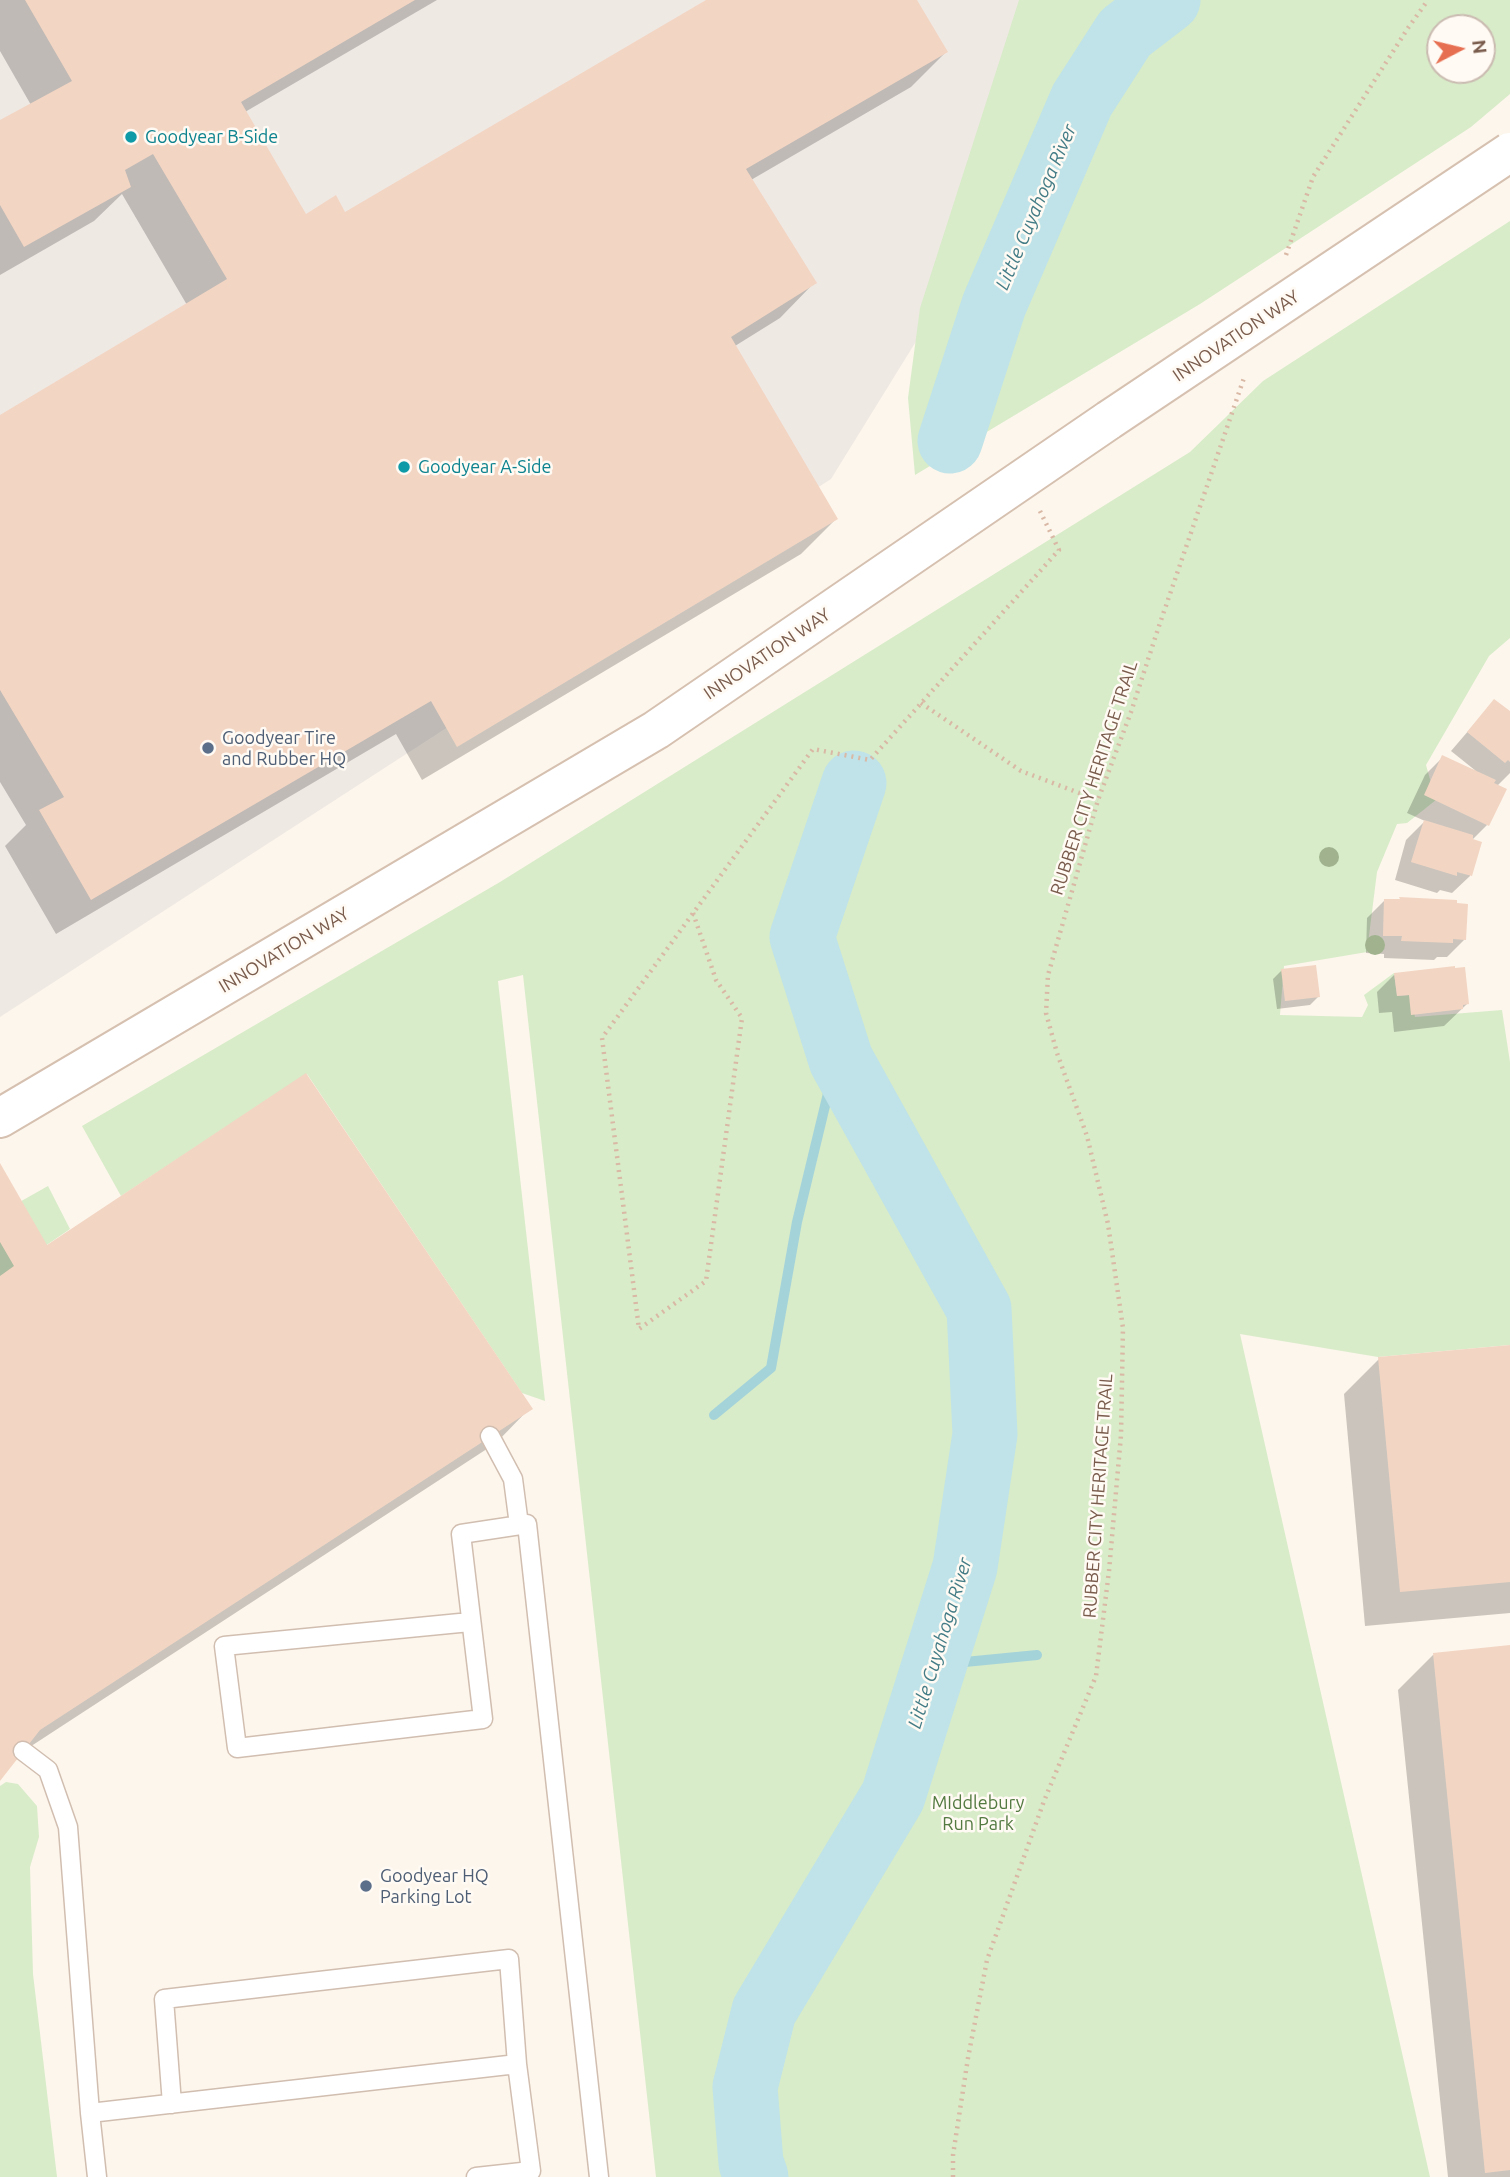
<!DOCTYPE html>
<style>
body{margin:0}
#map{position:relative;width:1510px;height:2177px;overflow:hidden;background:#fdf6ec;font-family:Ubuntu,sans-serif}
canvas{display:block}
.north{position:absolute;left:1426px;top:14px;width:70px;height:70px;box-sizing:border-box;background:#fffaf3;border:2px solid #cabbb1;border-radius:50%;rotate:83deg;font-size:19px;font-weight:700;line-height:28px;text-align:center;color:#7a5c4d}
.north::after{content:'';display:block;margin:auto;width:24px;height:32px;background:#e76f51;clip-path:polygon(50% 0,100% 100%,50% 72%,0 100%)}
</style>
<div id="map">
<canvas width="1510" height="2177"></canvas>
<div class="north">N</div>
</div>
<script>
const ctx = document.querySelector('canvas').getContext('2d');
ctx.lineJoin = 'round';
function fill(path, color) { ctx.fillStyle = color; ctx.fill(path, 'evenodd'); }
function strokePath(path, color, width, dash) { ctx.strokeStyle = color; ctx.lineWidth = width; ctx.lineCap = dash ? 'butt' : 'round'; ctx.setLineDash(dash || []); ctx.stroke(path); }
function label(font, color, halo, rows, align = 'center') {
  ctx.font = font + ' Ubuntu,sans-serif'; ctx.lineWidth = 5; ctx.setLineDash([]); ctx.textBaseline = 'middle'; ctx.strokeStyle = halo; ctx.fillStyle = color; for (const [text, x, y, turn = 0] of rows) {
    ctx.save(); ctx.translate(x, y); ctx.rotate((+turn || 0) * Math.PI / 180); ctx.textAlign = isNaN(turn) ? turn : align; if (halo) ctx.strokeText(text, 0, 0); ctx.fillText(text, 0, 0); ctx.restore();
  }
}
const industrial = new Path2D(`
 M0,0h1127l-296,479 -831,538z`);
const green = new Path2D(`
 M1019,0h491v94l-39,33 -271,177 -285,171 -7,-77 12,-90zM1440,28h42v42h-42z
 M1510,221v417l-21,18 -63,109 10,35 -29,23 -10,1 -20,48 -10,80 -83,14 -4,49 82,2 6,-12 -4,-10 30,-22 3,23 14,-1 4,22 87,-7 8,52v283l-132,12 -138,-23 190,843h-774l-133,-1202 -25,6 47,420 -23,-8 -215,-319 -186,122 -39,-70 418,-244 690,-430 73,-71z
 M48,1186l22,43 -70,48v-64z
 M6,1782l12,2 19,22 2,31 -9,30 3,107 24,203h-57v-391z`);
const shadow = new Path2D(`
 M0,0h437l-192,112 60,104 39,-2 365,-214h206l31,52 -35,35 -160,93 63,103 -34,35 -45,28 101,173 -35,35 -379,226 -26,-46 -340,200 -51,-88 21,-21 -26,-43v-365l187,-112 -65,-111 -28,27 -94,54v-153l31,-17 -31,-54z
 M1494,701l16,13v59l-13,13 -10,39 -15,15 -2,36 -18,17 -12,-3 -3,3 -42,-13 11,-40 19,-19 -18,-8 18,-38 18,-18 33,14 -25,-20z
 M1400,899l55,2 10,38 -18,18h-10l-3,3 -50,-2v-4l-18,-1 1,-35 18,-18 12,1z
 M1282,970l36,27 -8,8 -33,4 -4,-30z
 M1395,974l72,30 -23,22 -50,6 -2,-20 -13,1 -2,-21z
 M0,1166l46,81 484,161 -34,35 -477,311 -19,24z
 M1510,1347v266l-145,13 -21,-232 35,-35z
 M1510,1647v530h-62l-50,-487 35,-35z`);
const stream = new Path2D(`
 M714,1415l57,-47 26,-146 41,-170
 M934,1665l103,-10`);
const river = new Path2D(`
 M950,441l44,-136 88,-205 43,-67 43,-33
 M756,2177l-5,-14 -6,-76 19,-76 129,-215 72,-229 20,-133 -6,-125 -138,-249 -39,-123 52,-154`);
const building = new Path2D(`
 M25,0h390l-174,102 65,112 30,-19 9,17 361,-212h211l31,52 -202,117 71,114 -86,54 107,182 -381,228 -26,-46 -340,199 -52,-90 25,-13 -64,-107v-275l227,-136 -74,-125 -28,16 6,17 -107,60 -24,-42v-85l72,-39z
 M1494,699l16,12v51l-2,-2 -3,3 -38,-31z
 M1442,755l54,25 -2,3 13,6 -18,37 -65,-31z
 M1424,820l49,15v4l9,3 -10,34 -15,-4v4l-46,-14z
 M1399,897l58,3v3l11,1 -2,36 -13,-1v4l-52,-2 1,-5h-19l1,-37h16z
 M1316,965l4,32 -35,4 -4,-32z
 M1455,966v2l10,-1 4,37 -6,1v4l-52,6 -2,-20 -12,1 -3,-23z
 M306,1073l227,336 -493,321 -40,51v-505l14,-10 -14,-24v-79l47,82z
 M1510,1345v237l-110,10 -22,-235z
 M1510,1645v525l-25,3 -52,-520z`);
const path = new Path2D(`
 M1286,255l27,-78 95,-149 20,-28
 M921,703l100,68 77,29
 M693,913l23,67 26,38 -36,263 -67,48 -37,-291 211,-289 57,11 189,-210 -19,-39
 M953,2177v-22l15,-97 19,-98 57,-159 52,-125 13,-105 12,-136 2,-107 -15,-104 -21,-88 -30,-83 -11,-40 2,-38 50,-175 33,-88 27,-83 87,-254`);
const lane = new Path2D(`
 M490,1436l23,43 6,46
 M470,1622l-246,24 13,102 246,-29 -22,-185 66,-10 72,653
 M23,1751l25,19 20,57 22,286
 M172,2104l-8,-105 345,-40 8,105
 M97,2177l-7,-64 427,-49 14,107 -55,6`);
const secondary = new Path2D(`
 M0,1118l656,-388 453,-310`);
const secondaryBridge = new Path2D(`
 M1109,420l401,-268`);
const trees = [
 [1329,857],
 [1375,945]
];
const markers = [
 [131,137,7,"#0f9aa8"],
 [404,467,7,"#0f9aa8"],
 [208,748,7,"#5c6f8a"],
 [366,1886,7,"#5c6f8a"]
];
const cultureNames = [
 ["Goodyear B-Side",145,137],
 ["Goodyear A-Side",418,467]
];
const streetNames = [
 ["INNOVATION WAY",1236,336,-34],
 ["INNOVATION WAY",767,654,-34],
 ["RUBBER CITY HERITAGE TRAIL",1094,778,-72],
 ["INNOVATION WAY",284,950,-31],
 ["RUBBER CITY HERITAGE TRAIL",1098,1496,-86]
];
const serviceNames = [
 ["Goodyear Tire",222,738],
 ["and Rubber HQ",222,759],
 ["Goodyear HQ",380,1876],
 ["Parking Lot",380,1897]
];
const parkNames = [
 ["MIddlebury",978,1803],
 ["Run Park",978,1824]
];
const waterNames = [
 ["Little Cuyahoga River",1036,207,-67],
 ["Little Cuyahoga River",940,1643,-73]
];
fill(industrial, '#efe9e4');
fill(green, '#d8ecc9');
fill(shadow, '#0003');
strokePath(stream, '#a5d3da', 10);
strokePath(river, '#bfe3e8', 65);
fill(building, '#f3d5c3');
strokePath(lane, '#d1beb0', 21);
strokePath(secondary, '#d6c0b0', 42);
strokePath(path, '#d9b8a5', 4.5, [2, 5]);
strokePath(lane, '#fff', 18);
strokePath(secondary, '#fff', 38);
strokePath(secondaryBridge, '#d6c0b0', 42, []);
strokePath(secondaryBridge, '#fff', 38);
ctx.fillStyle = '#a0b28e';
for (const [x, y] of trees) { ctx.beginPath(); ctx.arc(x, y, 10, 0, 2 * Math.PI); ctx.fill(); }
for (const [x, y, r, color] of markers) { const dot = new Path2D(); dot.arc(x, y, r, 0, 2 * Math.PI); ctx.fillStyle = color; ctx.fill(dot); strokePath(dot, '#fffaf3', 2.5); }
label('18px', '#0d838f', '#fffaf3', cultureNames, 'left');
label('18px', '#7a5c4d', '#fffaf3', streetNames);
label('18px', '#4e5e75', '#fffaf3', serviceNames, 'left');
label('18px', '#537a41', '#fffaf3', parkNames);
label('italic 19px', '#437c86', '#fffaf3', waterNames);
</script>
